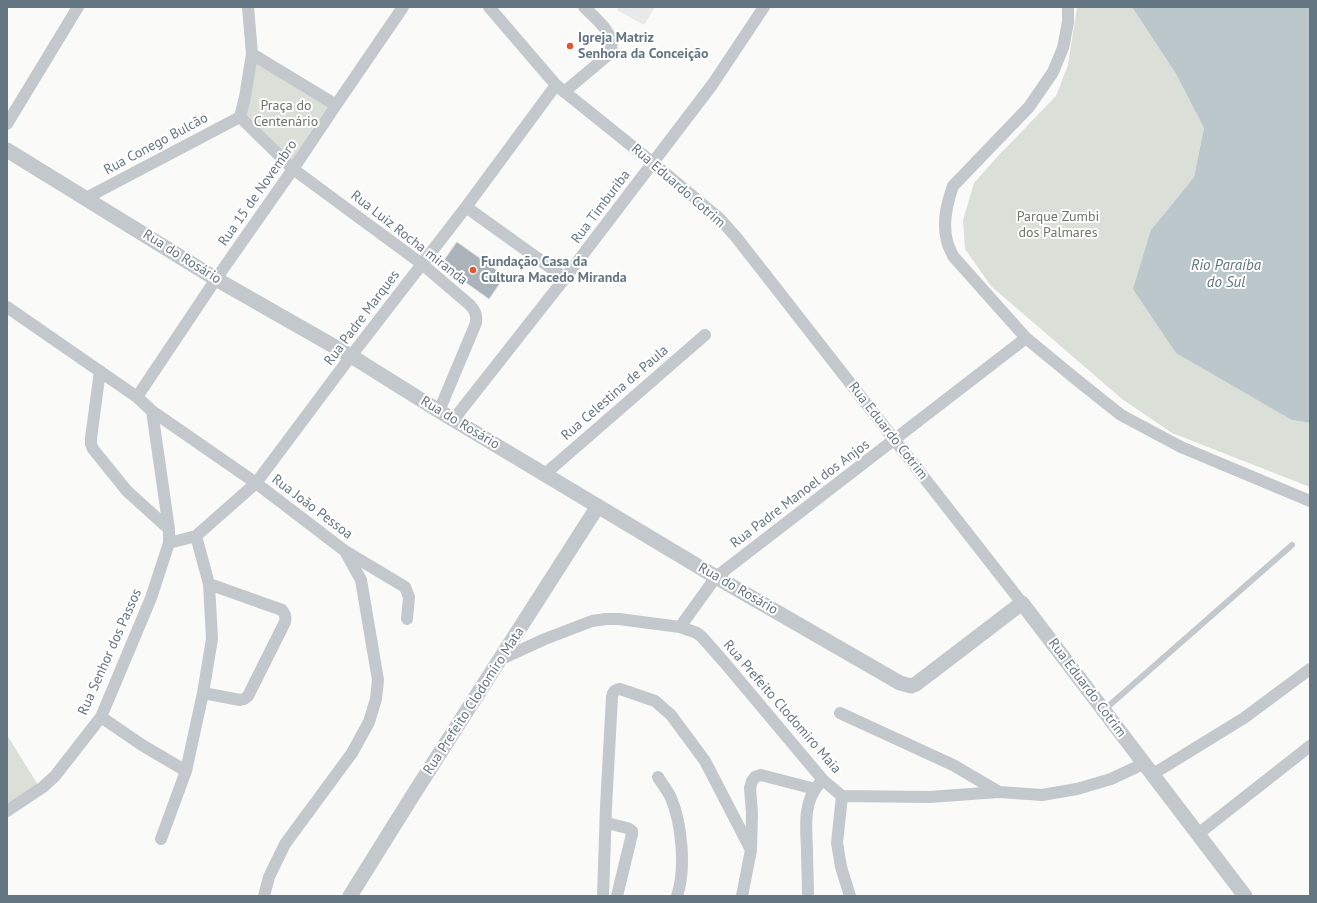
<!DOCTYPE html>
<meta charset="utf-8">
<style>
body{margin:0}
#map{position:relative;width:1317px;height:903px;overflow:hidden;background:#fafaf8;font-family:"PT Sans",sans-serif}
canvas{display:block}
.frame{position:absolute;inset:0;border:8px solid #657683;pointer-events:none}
</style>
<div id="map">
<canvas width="1317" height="903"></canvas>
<div class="frame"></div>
</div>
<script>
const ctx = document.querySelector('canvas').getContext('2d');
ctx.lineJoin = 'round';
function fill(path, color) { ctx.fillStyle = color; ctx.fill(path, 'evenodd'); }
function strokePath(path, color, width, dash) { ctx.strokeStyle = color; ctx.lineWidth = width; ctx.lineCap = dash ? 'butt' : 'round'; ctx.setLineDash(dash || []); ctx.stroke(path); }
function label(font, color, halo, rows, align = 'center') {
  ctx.font = font + ' "PT Sans",sans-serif'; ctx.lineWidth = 4; ctx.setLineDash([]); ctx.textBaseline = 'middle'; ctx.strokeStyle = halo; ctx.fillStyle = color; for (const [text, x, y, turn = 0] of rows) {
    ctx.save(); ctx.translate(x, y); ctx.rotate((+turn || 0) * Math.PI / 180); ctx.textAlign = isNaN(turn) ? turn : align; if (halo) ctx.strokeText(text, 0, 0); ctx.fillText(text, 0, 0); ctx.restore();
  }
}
const built = new Path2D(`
 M619,7h36l-11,18 -27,-15z`);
const green = new Path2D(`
 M1077,7h55l44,67 28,54 -10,49 -43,53 141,190 18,3v64l-138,-54 -50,-34 -131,-113 -26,-37 -2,-29 11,-37 24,-27 58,-60 12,-31z
 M256,61l73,43 -37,56 -47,-42z
 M7,735l31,50 -31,19z`);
const water = new Path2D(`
 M1132,7h178v416l-18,-3 -116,-67 -43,-64 18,-59 43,-53 10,-49 -28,-54z`);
const building = new Path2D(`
 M457,242l48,34 -16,23 -48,-34z`);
const service = new Path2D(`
 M1104,710l188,-165`);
const minor = new Path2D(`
 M489,7l67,78 97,78 66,55 17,19 286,366
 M1068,7v15l-5,26 -10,24 -24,35 -76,79c-6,17 -11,36 -6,55 1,5 4,10 6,15l73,82 51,42 44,35 60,32 129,54
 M252,54l84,51
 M564,92l43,-36c15,-18 -12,-38 -23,-49
 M240,117l53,52 129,95 48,41c5,6 7,9 6,18l-37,88
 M240,117l5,-20 7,-43 -4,-47
 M7,124l71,-117
 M86,198l154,-81
 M466,207l99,71
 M7,307l130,90 15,14 104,72 89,68 16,29 17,100 -2,19 -7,23 -17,31 -67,91 -16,33 -5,19
 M100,371l-9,67v6l2,5 34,42 42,38
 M137,397l79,-118 77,-110 43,-64 67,-98
 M454,419l111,-141 147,-193 52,-78
 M545,474l160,-139
 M169,543l27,-7 60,-53 95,-127 115,-149 90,-122
 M345,551l60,36 4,10 -2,22
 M680,627l36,-50 310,-239
 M499,660l46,-21 47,-18 14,-2h13l61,8 17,6 5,4 22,25 99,118 19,16 87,1 70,-5 43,3 35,-6 34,-10 34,-16
 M203,693l37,7 4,-1 4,-3 37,-74c1,-6 0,-8 -3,-12l-73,-26
 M840,713l113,52 46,27
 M101,717l41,28 44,26
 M1153,774l91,-56 66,-49
 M658,777c4,7 10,14 13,21 11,26 15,72 6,98
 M842,796l-5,47 4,24 9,29
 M7,811l36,-24 12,-11 46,-59 50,-119 18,-55v-14l-17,-118
 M607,823l20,5 5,3v3l-15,62
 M1198,834l112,-88
 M161,839l25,-68 17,-78 9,-54 -3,-55 -13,-48
 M603,896l3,-89 6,-110c1,-5 2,-7 8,-8l35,12 16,14 34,46 46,89
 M742,896l9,-46 1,-37 -2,-25 2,-7 3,-4 6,-2 54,14
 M808,896c0,-16 -1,-31 -1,-47 -1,-22 -4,-47 12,-65`);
const tertiary = new Path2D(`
 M7,150l209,129 135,77 88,55 277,166 184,106 11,3 5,-2 106,-81 223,293
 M350,896l63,-101 185,-289`);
const markers = [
 [570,46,4,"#e4572e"],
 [473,270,4,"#e4572e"]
];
const poiNames = [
 ["Igreja Matriz",578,38],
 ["Senhora da Conceição",578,54],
 ["Fundação Casa da",481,262],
 ["Cultura Macedo Miranda",481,278]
];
const parkNames = [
 ["Praça do",286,106],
 ["Centenário",286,122],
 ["Parque Zumbi",1058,217],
 ["dos Palmares",1058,233]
];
const streetNames = [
 ["Rua Conego Bulcão",156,144,-28],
 ["Rua Eduardo Cotrim",678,186,41],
 ["Rua 15 de Novembro",258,193,-55],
 ["Rua Timburiba",601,207,-53],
 ["Rua Luiz Rocha miranda",409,238,38],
 ["Rua do Rosário",182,257,32],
 ["Rua Padre Marques",362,318,-53],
 ["Rua Celestina de Paula",615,393,-41],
 ["Rua do Rosário",460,423,31],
 ["Rua Eduardo Cotrim",888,431,52],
 ["Rua Padre Manoel dos Anjos",800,494,-37],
 ["Rua João Pessoa",312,507,37],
 ["Rua do Rosário",738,589,30],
 ["Rua Senhor dos Passos",110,652,-66],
 ["Rua Eduardo Cotrim",1087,688,53],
 ["Rua Prefeito Clodomiro Mata",474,701,-57],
 ["Rua Prefeito Clodomiro Maia",782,707,49]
];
const waterNames = [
 ["Rio Paraíba",1226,266],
 ["do Sul",1226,283]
];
fill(built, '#e8e9e9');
fill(green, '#dadfd7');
fill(water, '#bbc7cb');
fill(building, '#aab3b9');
strokePath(building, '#dcdcda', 1);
strokePath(service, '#c3c8cc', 6);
strokePath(minor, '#c3c8cc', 12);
strokePath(tertiary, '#c3c8cc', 15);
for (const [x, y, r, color] of markers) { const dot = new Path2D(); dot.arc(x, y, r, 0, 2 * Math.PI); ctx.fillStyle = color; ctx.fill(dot); strokePath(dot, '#fff', 1.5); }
label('bold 14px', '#657683', '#fff', poiNames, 'left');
label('14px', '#687a64', '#fff', parkNames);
label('14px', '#657683', '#fff', streetNames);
label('italic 15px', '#60757c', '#fff', waterNames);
</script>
